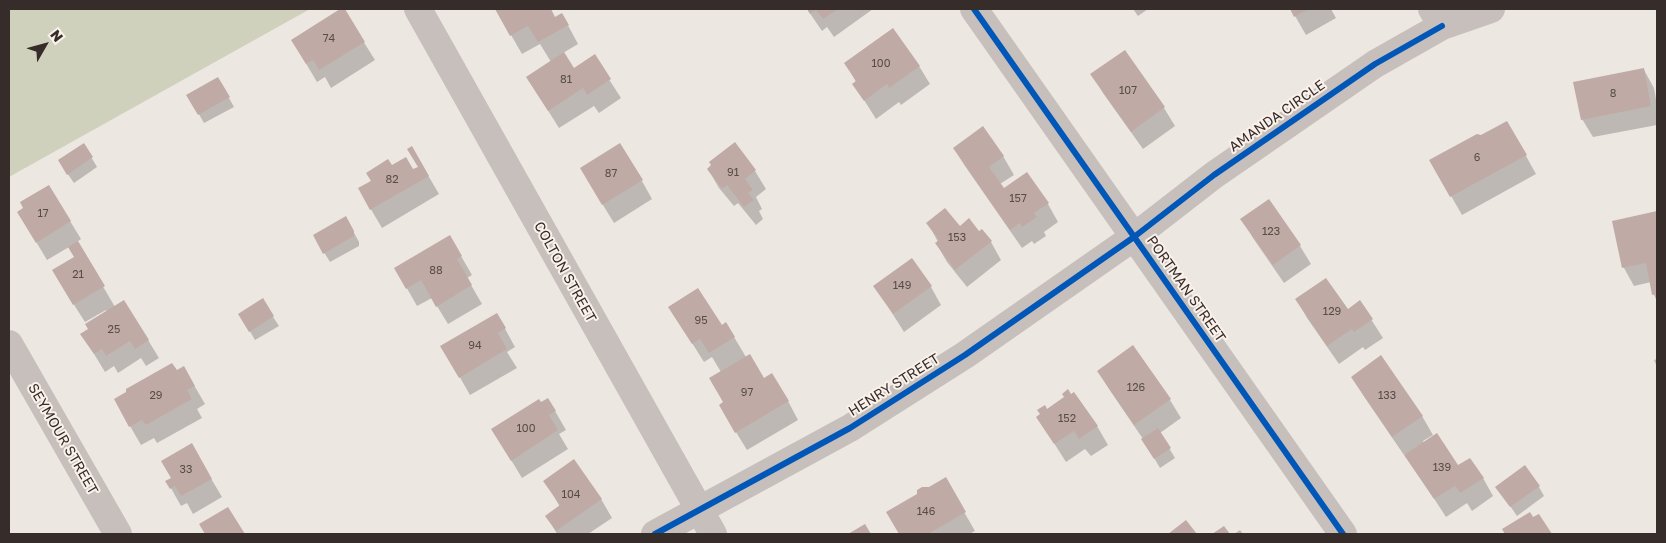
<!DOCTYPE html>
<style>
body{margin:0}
#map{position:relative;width:1666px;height:543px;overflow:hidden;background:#ede7e2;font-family:"Golos Text",sans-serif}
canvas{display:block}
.frame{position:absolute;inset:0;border:10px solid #362c2a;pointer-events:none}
.north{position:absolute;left:20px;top:20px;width:50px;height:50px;-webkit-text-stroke:4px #f9f1ea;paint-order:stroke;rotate:52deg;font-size:14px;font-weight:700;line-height:20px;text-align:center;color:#362c2a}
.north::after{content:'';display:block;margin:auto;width:18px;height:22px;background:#362c2a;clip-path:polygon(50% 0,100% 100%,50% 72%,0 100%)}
</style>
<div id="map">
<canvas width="1666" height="543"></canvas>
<div class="frame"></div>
<div class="north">N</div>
</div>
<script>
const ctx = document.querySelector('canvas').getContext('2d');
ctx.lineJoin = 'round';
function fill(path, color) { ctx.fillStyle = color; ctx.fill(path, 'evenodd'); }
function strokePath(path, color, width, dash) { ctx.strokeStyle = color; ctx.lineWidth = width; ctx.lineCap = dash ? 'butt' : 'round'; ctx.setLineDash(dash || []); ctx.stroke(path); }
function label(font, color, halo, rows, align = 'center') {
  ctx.font = font + ' "Golos Text",sans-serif'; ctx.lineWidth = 4; ctx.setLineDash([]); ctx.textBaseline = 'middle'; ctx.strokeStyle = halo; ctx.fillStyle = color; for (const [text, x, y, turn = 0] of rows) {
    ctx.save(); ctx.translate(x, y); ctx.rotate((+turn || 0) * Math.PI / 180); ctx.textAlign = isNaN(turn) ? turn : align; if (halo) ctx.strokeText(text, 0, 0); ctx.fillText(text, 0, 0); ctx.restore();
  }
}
const green = new Path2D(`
 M9,9h301l-301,168z`);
const shadow = new Path2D(`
 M343,9l32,51 -44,28 -6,-11 -8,5 -25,-42z
 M496,9h53l6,9 7,-4 16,30 -15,9 11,17 20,-14 27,42 -22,15 -5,-7 -35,22 -32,-51 24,-15 -11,-18 -18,10z
 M807,9h66l-39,28 -7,-10 -5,4z
 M1133,9h15l-10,7z
 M1291,9h40l5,9 -30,17z
 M1124,52l40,56 11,18 -32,23 -40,-56 -11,-19z
 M846,63l73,3 11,18 -29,21 -2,-3 -23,17 -22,-35 2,-2z
 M1644,70l10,18 3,17v20l-64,12 -11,-18z
 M218,78l16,29 -30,16 -16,-28z
 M1507,122l29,52 -74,41 -31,-54z
 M734,144l21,27 11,18 -10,8 6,12 -3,2 4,8 -7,6 -18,-22 -4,3 -15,-18 -11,-19z
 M84,145l13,22 -23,16 -9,-13z
 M412,148l27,46 -57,34 -23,-39 32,-22 22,4 6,-4z
 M954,148l49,8 11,19 -14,9 4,6 44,14 10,18 -14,10 2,4 -12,8 -2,-3 -10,7 -57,-82z
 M642,181l10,18 -38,24 -22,-36z
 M1268,201l32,45 11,18 -27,19 -31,-45 -11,-19z
 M1657,212v89l-3,-6 -3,-13 -17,4 -10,-18 -11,-46z
 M346,218l13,24v4l-29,16 -16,-26z
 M70,221l11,18 -4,3 38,65 33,33 11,18 -13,8 -5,-8 -23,15 -4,-7 -9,6 -23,-38 8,-5 17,-17 -1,-2 -21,12 -21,-33 12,-31 -7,-11 -22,13 -18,-30z
 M928,223l31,4 20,6 12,9 10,18 -34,27 -20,-25 -11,-19 2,-1z
 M450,237l22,38 -5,3 15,26 -34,20 -16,-26 -15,8 -21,-37z
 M875,286l56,1 10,18 -37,27z
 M262,300l17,26 -24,14 -10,-17z
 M1297,300l50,10 13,-8 23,36 -18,12 -2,-3 -24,17 -32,-46z
 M670,308l52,19 12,10 12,20 18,22 24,22 10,19 -51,30 -16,-26 -6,-21 -4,-31 -9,-15 -8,5z
 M497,314l18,33 -8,5 10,16 -47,27 -28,-49z
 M1133,347l37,53 11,18 -21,15 15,25 -15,10 -17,-29 -34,-50 -11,-18z
 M1657,359v8l-3,-7z
 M184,368l21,36 -8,5 5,9 -45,25 -3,-5 -13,7 -26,-45z
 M1352,377l70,39 11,19 -10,6 1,2 34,24 25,11 10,18 -21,15 -5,-8 -21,14 -41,-63 -1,1 -41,-60z
 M555,411l11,19 -7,4 9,15 -46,29 -29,-48z
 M1047,411l50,15 11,19 -17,11 -6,-7 -19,13 -28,-44z
 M191,445l31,52 -29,17 -6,-11 -6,3 -14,-25 6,-3z
 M945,479l30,52 -6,3h-69l-12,-21z
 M545,481l56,18 11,19 -24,16h-31l-10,-18 13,-9z
 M1497,487h42l5,9 -27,20z
 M1240,530l3,4h-9z`);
const building = new Path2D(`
 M340,9h5l20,33 -46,28 -6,-10 -7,4 -15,-24z
 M495,9h56l4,8 7,-4 7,12 -31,17 -10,-16 -18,10z
 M807,9h31l-15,10 -7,-9 -6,4z
 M1290,9h19l-15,8z
 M893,28l27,38 -31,22 -2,-4 -23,17 -12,-17 4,-3 -12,-18z
 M1125,50l40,57 -34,25 -41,-58z
 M564,52l10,16 21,-14 16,25 -24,16 -4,-7 -35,23 -22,-34z
 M1644,68l7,38 -70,14 -8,-38z
 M218,77l12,20 -32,18 -12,-20z
 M1507,121l20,34 -77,42 -21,-37 48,-26 4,1z
 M983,126l21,30 -15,11 15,21 23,-16 22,31 -15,10 3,4 -15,10 -2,-4 -10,7 -57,-82z
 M735,142l21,28 -11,9 8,11 -5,3 6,7 -10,7 -17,-22 -5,4 -15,-20 4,-4 -2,-3z
 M84,143l9,14 -26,18 -9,-15z
 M620,143l23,37 -41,25 -22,-37z
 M412,146l17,30 -59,34 -12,-22 13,-7 -5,-8 22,-14 4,6 14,-8 7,12 5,-2 -11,-18z
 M49,185l22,36 -35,22 -19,-31 6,-4 -3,-6z
 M1269,199l32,46 -28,20 -33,-46z
 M945,208l15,18 9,-8 10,13 3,-2 10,12 -37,29 -20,-27 4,-3 -13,-17z
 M1657,211v83l-5,1 -6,-32 -24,5 -10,-47z
 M346,216l8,15v5l-31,18 -10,-19z
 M450,235l12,21 -5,3 15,26 -36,22 -15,-27 -15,9 -12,-21z
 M78,241l27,45 -32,19 -21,-35 22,-13 -6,-10z
 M912,258l20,28 -39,28 -20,-28z
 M1326,278l22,31 12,-9 13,19 -19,13 -2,-3 -25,17 -32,-47z
 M698,288l24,37 4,-3 9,15 -26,16 -9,-14 -8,5 -24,-37z
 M263,298l11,18 -25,16 -11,-18z
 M124,300l25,40 -14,9 -5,-8 -24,15 -4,-7 -8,5 -14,-20 8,-5 -3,-5z
 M497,313l9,15 -8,5 9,16 -48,29 -19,-32z
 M1133,345l38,54 -37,26 -37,-54z
 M750,354l14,24 8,-5 17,28 -54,32 -16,-28 4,-3 -14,-24z
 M1381,355l42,61 -31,21 -41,-60z
 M172,363l5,7 7,-4 11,20 -8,4 5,9 -46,26 -4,-5 -13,7 -15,-28 12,-7v-3z
 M1068,389l3,5 3,-2 24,34 -19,13 -5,-8 -20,13 -18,-27 4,-3 -3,-4 8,-5 2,4 17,-12 -2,-3z
 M548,398l8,13 -7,4 9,15 -47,31 -20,-32 48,-30 2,3z
 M1158,428l13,20 -17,11 -13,-20z
 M1437,433l21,32 12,-7 14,20 -24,15 -5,-7 -21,13 -30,-44z
 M192,443l20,36 -31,17 -6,-10 -5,3 -5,-8 6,-3 -10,-17z
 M574,459l28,40 -46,32 -11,-15 15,-11 -17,-24z
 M1525,465l15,21 -30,21 -15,-20z
 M946,477l20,35 -38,22h-29l-13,-22 31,-18v-4l5,-3h7z
 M228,507l17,27h-40l-6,-10z
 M1530,512l3,5 6,-3 13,20h-47l-3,-5z
 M1186,520l11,14h-29z
 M865,524l6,10h-23z
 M1224,526l6,8h-18z`);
const minor = new Path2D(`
 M418,9l295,525
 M974,9l369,525
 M1432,9l10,17 49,-17
 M9,344l109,190
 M655,534l195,-106 115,-73 169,-118 80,-62 161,-111 67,-38`);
const cycleway = new Path2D(`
 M974,9l369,525
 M655,534l195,-106 115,-73 169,-118 80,-62 161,-111 67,-38`);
const numberNames = [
 ["74",329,39],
 ["100",881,64],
 ["81",566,80],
 ["107",1128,91],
 ["8",1613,94],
 ["6",1477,158],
 ["91",733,173],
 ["87",611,174],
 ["82",392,180],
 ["157",1018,199],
 ["17",43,214],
 ["123",1271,232],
 ["153",957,238],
 ["88",436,271],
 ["21",78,275],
 ["149",902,286],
 ["129",1332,312],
 ["95",701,321],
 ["25",114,330],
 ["94",475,346],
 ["126",1136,388],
 ["97",747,393],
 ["29",156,396],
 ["133",1387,396],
 ["152",1067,419],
 ["100",526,429],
 ["139",1442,468],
 ["33",186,470],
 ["104",571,495],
 ["146",926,512]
];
const streetNames = [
 ["AMANDA CIRCLE",1277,116,-35],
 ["COLTON STREET",565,272,61],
 ["PORTMAN STREET",1186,289,55],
 ["HENRY STREET",894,385,-32],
 ["SEYMOUR STREET",63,439,60]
];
fill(green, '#d0d1bd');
fill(shadow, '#0003');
fill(building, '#bfaaa5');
strokePath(minor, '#c6bfbb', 28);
strokePath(cycleway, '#0057b8', 6);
label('11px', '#584c49', null, numberNames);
label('14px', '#362c2a', '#f9f1ea', streetNames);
</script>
